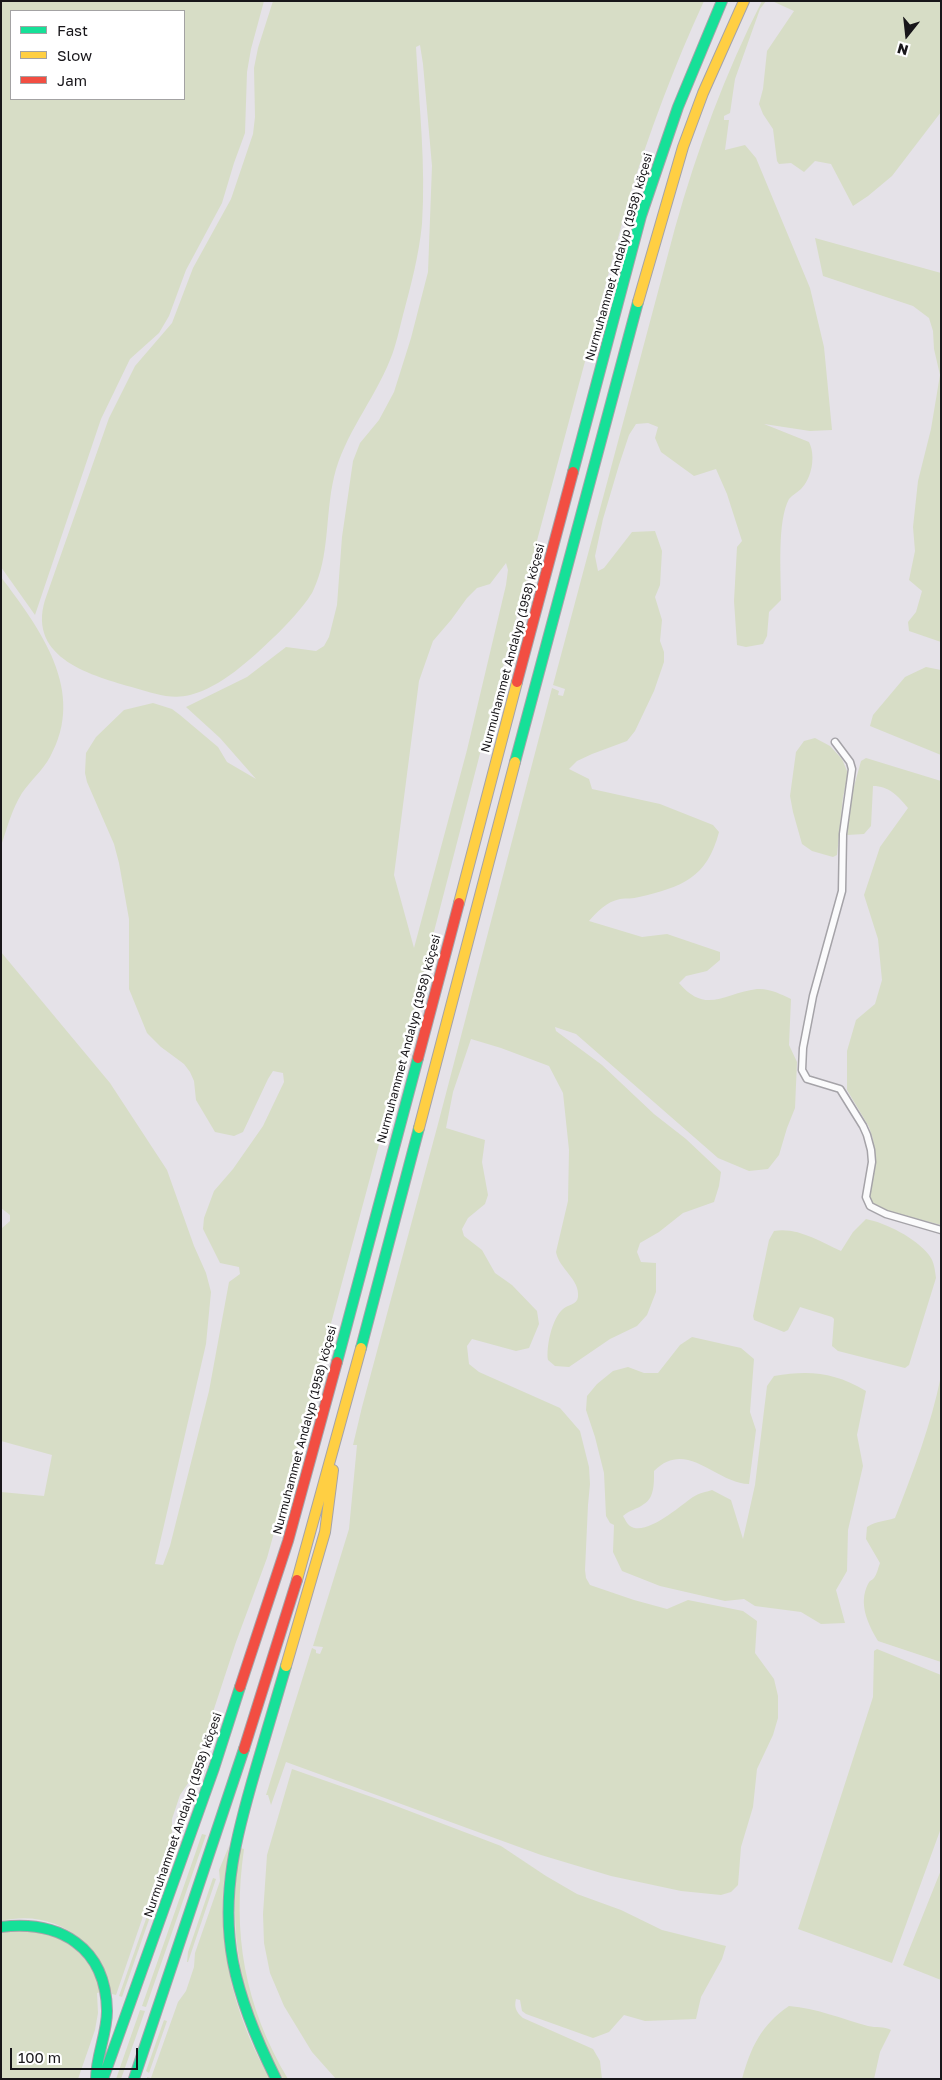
<!DOCTYPE html>
<meta charset="utf-8">
<style>
body{margin:0}
#map{position:relative;width:942px;height:2080px;overflow:hidden;background:#e5e2e8;font-family:"Golos Text",sans-serif}
canvas{display:block}
.frame{position:absolute;inset:0;border:2px solid #18161a;pointer-events:none}
.legend{position:absolute;left:10px;top:10px;width:175px;height:90px;box-sizing:border-box;background:#fff;border:1px solid #a3a2a3;margin:0;padding:6px 9px;list-style:none;font-size:15px;color:#18161a}
.legend li{display:flex;align-items:center;gap:10px;height:25px}
.legend b{width:25px;border:1px solid #a3a2a3}
.north{position:absolute;left:882px;top:10px;width:50px;height:50px;-webkit-text-stroke:4px #fff;paint-order:stroke;rotate:196deg;font-size:14px;font-weight:700;line-height:20px;text-align:center;color:#18161a}
.north::after{content:'';display:block;margin:auto;width:18px;height:22px;background:#18161a;clip-path:polygon(50% 0,100% 100%,50% 72%,0 100%)}
.scale{position:absolute;left:10px;top:2048px;width:128px;height:22px;box-sizing:border-box;border:2px solid #18161a;border-top:0;padding-left:6px;font-size:15px;line-height:18px;white-space:nowrap;color:#18161a;-webkit-text-stroke:4px #fff;paint-order:stroke}
</style>
<div id="map">
<canvas width="942" height="2080"></canvas>
<div class="frame"></div>
<ul class="legend">
<li><b style="height:6px;background:#16e098"></b>Fast</li>
<li><b style="height:6px;background:#ffcf43"></b>Slow</li>
<li><b style="height:6px;background:#f24e42"></b>Jam</li>
</ul>
<div class="north">N</div>
<div class="scale">100 m</div>
</div>
<script>
const ctx = document.querySelector('canvas').getContext('2d');
ctx.lineJoin = 'round';
function fill(path, color) { ctx.fillStyle = color; ctx.fill(path, 'evenodd'); }
function strokePath(path, color, width, dash) { ctx.strokeStyle = color; ctx.lineWidth = width; ctx.lineCap = dash ? 'butt' : 'round'; ctx.setLineDash(dash || []); ctx.stroke(path); }
function label(font, color, halo, rows, align = 'center') {
  ctx.font = font + ' "Golos Text",sans-serif'; ctx.lineWidth = 5; ctx.setLineDash([]); ctx.textBaseline = 'middle'; ctx.strokeStyle = halo; ctx.fillStyle = color; for (const [text, x, y, turn = 0] of rows) {
    ctx.save(); ctx.translate(x, y); ctx.rotate((+turn || 0) * Math.PI / 180); ctx.textAlign = isNaN(turn) ? turn : align; if (halo) ctx.strokeText(text, 0, 0); ctx.fillText(text, 0, 0); ctx.restore();
  }
}
const green = new Path2D(`
 M1,1h263l-13,48 -4,23 -2,61 -11,30 -12,40 -36,67 -17,46 -10,17 -29,26 -29,60 -66,196 -34,-48zM11,11h173v88h-173z
 M273,1h431c-30,65 -55,132 -76,200l-145,541 -106,410 -73,272 -37,134 -31,84 -45,137 -11,16 -8,24v13l-56,163 -4,-1c-11,-53 -58,-86 -111,-73v-429l43,4 8,-41 -51,-14v-212l9,-8v-6l-9,-7v-256l109,131 57,87 27,76 12,27 5,19 -5,52 -51,220 8,1 7,-19 39,-155 20,-109 11,-8 -1,-7 -19,-4 -17,-34 1,-11 10,-27 19,-22 30,-43 21,-44 -1,-9 -10,-2 -5,8 -25,53 -9,4 -19,-4 -19,-32 -2,-19 -4,-9 -6,-8 -23,-17 -14,-14 -18,-44v-70l-10,-56 -5,-19 -27,-62 -2,-9 1,-20 10,-16 28,-27 29,-7 19,6 8,6 38,32 9,15 29,17 -36,-41 -34,-31 61,-30 39,-30 30,4 8,-5 5,-9 8,-32 5,-68 11,-76 7,-18 19,-23 15,-28 17,-54 17,-66 4,-106 -9,-102 -3,-19 -4,2c3,58 10,118 6,177 -3,31 -11,61 -19,91 -4,15 -7,31 -13,45 -16,40 -46,75 -56,117 -9,38 -4,79 -21,114 -6,12 -29,37 -39,46 -24,23 -53,50 -84,58 -19,5 -37,-2 -55,-7 -42,-12 -108,-29 -90,-88l64,-182 26,-52 37,-43 21,-55 38,-69 22,-65 2,-17 -1,-49 4,-20zM506,563l2,7 -2,15 -39,165 -53,198 -20,-73 25,-194 14,-40 18,-21 16,-22 10,-10 13,-4z
 M762,1h4l-6,8 -25,70 -5,34 -6,3v4h5l-4,30 20,-5 11,13 54,130 14,59 8,83 -22,1 -46,-7 45,18c7,14 3,36 -8,47 -3,3 -9,6 -12,10 -12,22 -8,74 -8,101l-12,12 -2,24 -4,8 -17,3 -9,-2 -3,-44 3,-54 5,-6 -15,-47 -11,-25 -22,7 -33,-24 -6,-14 3,-11 -10,-4 -12,1 -7,11 -10,30 -16,54 -8,37 3,15 6,-3 28,-36 23,-1 7,20 -2,34 -5,12 7,23 -2,21 4,11v10l-10,29 -19,40 -8,10 -35,13 -15,7 -8,8 20,10 3,10 68,15 53,21 6,7c-12,46 -37,55 -80,65 -6,2 -13,1 -19,2 -14,3 -22,12 -31,22l53,16 25,-3 53,18v8l-13,11 -21,5 -7,7c27,32 45,10 78,6 12,-1 24,5 34,10l-2,46 8,17 -2,46 -8,20 -8,27 -11,14 -19,2 -31,-13 -142,-124 -21,-7 1,4 46,34 52,49 32,25 35,33 -2,14 -5,16 -31,11 -24,19 -19,11 -3,9 4,10 15,1v29l-9,23 -10,11 -27,13 -41,28 -14,-1 -7,-6c-2,-13 4,-42 15,-51 4,-4 14,-4 15,-12 2,-18 -19,-28 -22,-45l12,-51 1,-51 -6,-57 -14,-27 -48,-18 -30,-9 -18,53 -7,36 39,12 -3,22 6,33 -3,9 -17,14 -6,11 2,7 18,14 13,23 17,12 25,26 2,13 -10,24 -13,3 -44,-12 -5,7 2,18 10,8 81,36 20,23 9,36 1,17 -2,21 -3,65 1,8 4,7 44,15 33,9 21,-9 55,11 14,10 -2,32 19,26 4,17v22l-5,17 -16,34 -4,38 -12,40 -3,38 -7,7 -10,3 -40,-4 -70,-15 -70,-21 -255,-93 -15,43 -3,-10h-2l46,-147 4,2v3l4,1 3,-7 -10,-1 36,-117 8,-84h-4l9,-38 76,-283 114,-436 7,3 -1,4 5,1 2,-7 -12,-4 122,-457c22,-78 50,-155 87,-227z
 M772,1h169v111l-49,64 -24,20 -15,10 -22,-42 -16,-3 -11,11 -13,-9 -12,1 -2,-3 -4,-32 -10,-15 -4,-10 4,-15 4,-38 27,-40z
 M815,238l126,35v369l-32,-11 -1,-9 8,-10 6,-21 -13,-11 6,-29 -2,-24 5,-46 13,-52 9,-54 -6,-26 -1,-18 -4,-13 -16,-12 -90,-30z
 M1,577c39,52 86,114 49,180 -7,13 -19,23 -28,36 -10,16 -15,35 -21,53z
 M926,667l15,3v85l-71,-29 3,-11 32,-38z
 M815,738l15,8 12,13 5,12 1,5 -5,21 -6,58 -4,2 -21,-6 -10,-7 -9,-32 -3,-16 6,-44 8,-11z
 M866,758l75,23v444l-57,-15 -11,-6 -4,-7 5,-31 -1,-27 -4,-12 -22,-37v-39l9,-31 19,-16 7,-24 -4,-41 -14,-44 16,-48 28,-39c-10,-12 -19,-22 -35,-22l-2,40 -7,8 -17,1 4,-38 10,-36z
 M866,1219c20,4 50,19 63,36 5,6 6,15 7,23l-27,87 -4,3 -67,-17 -6,-5 2,-27 -2,-2 -32,-10 -12,23 -4,2 -30,-12 -1,-4 16,-76 5,-9c24,-4 46,11 67,20l12,-19z
 M692,1337l49,11 13,11 -4,53 6,18 -7,54c-34,-1 -62,-46 -95,-13 0,10 1,27 -10,33 -8,6 -13,5 -21,12 2,3 4,8 7,10 16,11 51,-21 63,-29 6,-4 13,-5 19,-7l19,10 12,39 12,-54 12,-99 7,-10c35,-6 60,-4 92,15l-9,44 6,31 -15,64 -1,41 -11,19 9,33 -24,1 -20,-12 -46,-6 -11,-7 -19,2 -65,-15 -38,-15 -9,-19 1,-27 -4,-2 -4,-7 -2,-43 -9,-36 -9,-27 1,-14 10,-12 16,-13 15,-4 16,6h14l22,-28z
 M941,1376v286l-63,-21c-10,-17 -20,-37 -10,-57 3,-5 2,-2 6,-6 3,-4 4,-10 6,-15l-14,-24 1,-12c11,-7 17,-5 28,-9 18,-46 36,-93 46,-142z
 M877,1649l64,26v153l-49,135 -94,-34 75,-232 1,-46z
 M292,1769l91,32 118,45 45,30 31,18 44,16 41,20 64,16 -4,13 -21,38 -5,22 -51,2 -21,-6 -15,17 -16,6 -67,-24 -4,-3 -2,-11 -4,-1c-2,8 0,13 7,19l70,31 7,12 2,18h-266l-24,-27 -28,-46 -14,-33 -6,-30 -1,-29 4,-59z
 M177,1816l3,1 -1,17 -57,163 -3,-1 57,-163z
 M202,1834l4,1 -60,172 -4,-1z
 M229,1846c-2,15 -5,30 -6,46 -3,67 14,129 47,187h-123v-2l4,1 27,-76 8,-11 8,-24 1,-14 25,-72 -1,-11z
 M240,1848l4,1c-12,84 0,156 44,230h-5c-42,-70 -57,-150 -43,-231z
 M941,1870v110l-38,-15z
 M213,1878l3,1 -28,83h-1l1,-10z
 M23,1929c39,4 68,24 78,63l-4,1 1,20 -3,17 -17,49 -77,-1v-145z
 M789,2006c27,2 53,13 79,20 8,2 16,0 23,4l-11,22 -6,27h-132c9,-32 19,-54 47,-73z
 M140,2010l5,1 -24,68h-5z
 M164,2020l3,1 -18,52 -3,-2z`);
const street = new Path2D(`
 M835,742l15,20 2,7 -9,65 -1,57 -29,105 -10,52 -1,22 5,9 33,10 23,37 4,9 4,15 1,12 -6,35 4,9 16,8 55,16`);
const fast = new Path2D(`
 M573,472l68,-256 37,-109 44,-106
 M515,762l123,-460
 M361,1348l58,-220
 M337,1362l81,-304
 M1,1927c59,-7 105,20 106,84 0,23 -11,45 -11,68
 M103,2079l111,-311 26,-81
 M134,2079l110,-330
 M276,2079c-19,-38 -35,-76 -43,-117 -13,-69 4,-129 23,-194 10,-34 20,-68 30,-102`);
const slow = new Path2D(`
 M638,302l45,-155 20,-54 41,-92
 M459,903l58,-221
 M419,1128l96,-366
 M297,1580l64,-232
 M286,1666l39,-134 8,-62`);
const jam = new Path2D(`
 M517,682l56,-210
 M418,1058l41,-155
 M240,1687l48,-146 49,-179
 M244,1749l53,-169`);
const streetNames = [
 ["Nurmuhammet Andalyp (1958) köçesi",619,257,-74],
 ["Nurmuhammet Andalyp (1958) köçesi",513,648,-75],
 ["Nurmuhammet Andalyp (1958) köçesi",409,1039,-75],
 ["Nurmuhammet Andalyp (1958) köçesi",305,1430,-75],
 ["Nurmuhammet Andalyp (1958) köçesi",183,1815,-71]
];
fill(green, '#d7ddc6');
strokePath(street, '#a5a3a8', 9);
strokePath(fast, '#a5a3a8', 12);
strokePath(slow, '#a5a3a8', 12);
strokePath(jam, '#a5a3a8', 12);
strokePath(street, '#fbfbfc', 6);
strokePath(fast, '#16e098', 10);
strokePath(slow, '#ffcf43', 10);
strokePath(jam, '#f24e42', 10);
label('12px', '#18161a', '#fff', streetNames);
</script>
